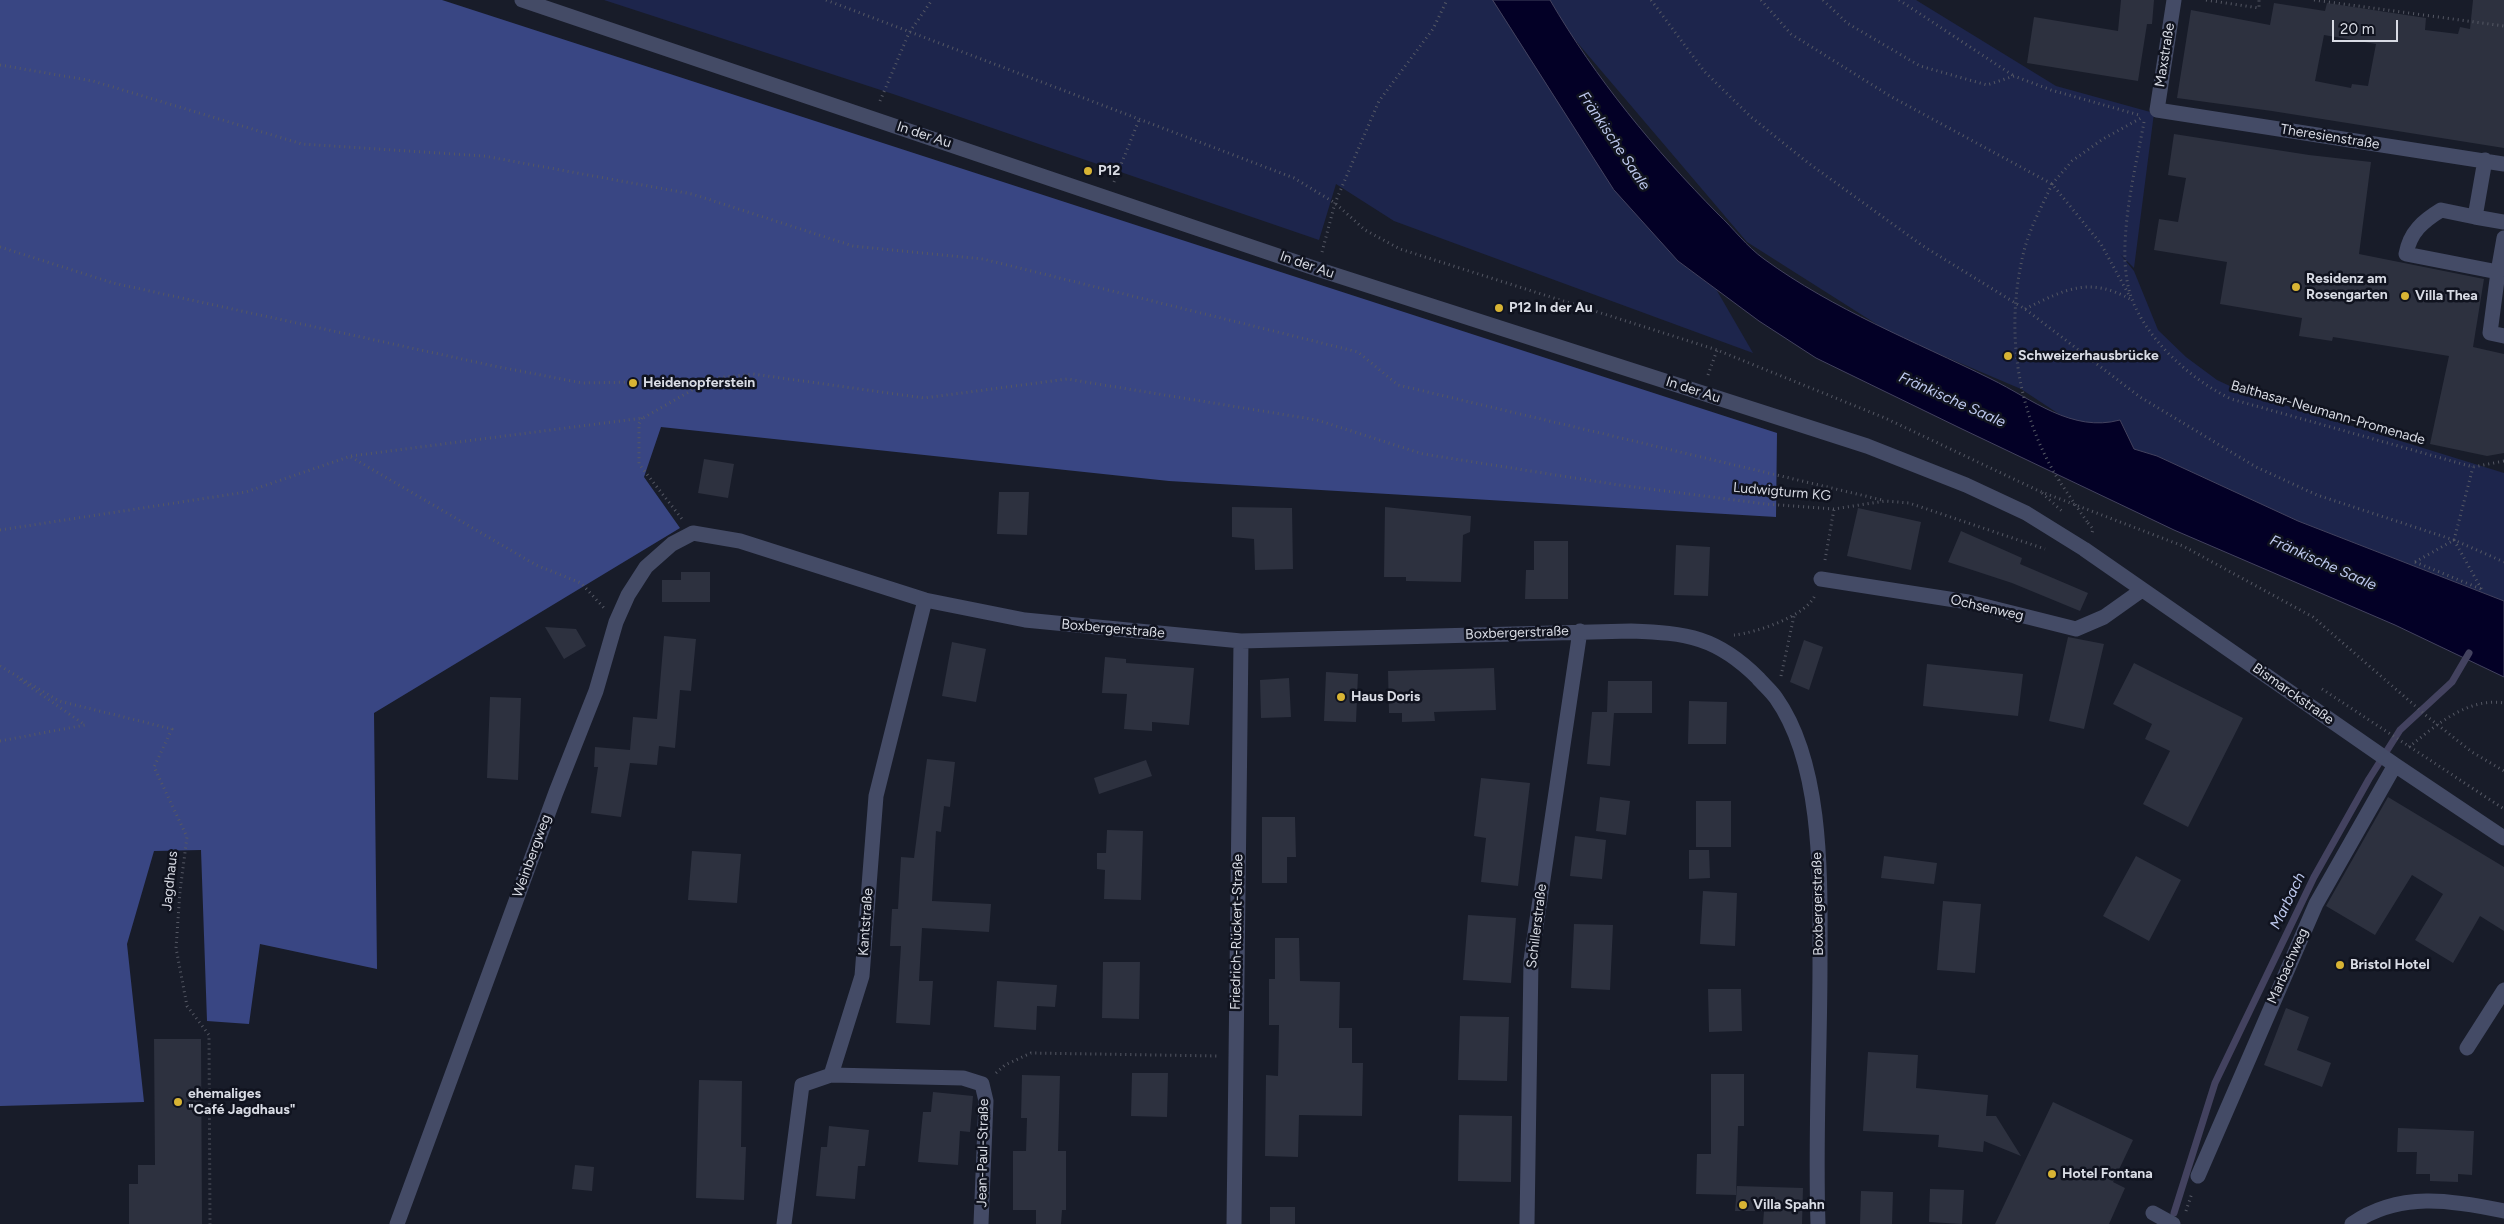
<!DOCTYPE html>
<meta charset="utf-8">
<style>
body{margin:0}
#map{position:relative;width:2504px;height:1224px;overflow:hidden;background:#181c29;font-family:Figtree,sans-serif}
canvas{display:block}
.scale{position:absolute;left:2332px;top:20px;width:66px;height:22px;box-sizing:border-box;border:2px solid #d8dbe4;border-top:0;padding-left:6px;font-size:15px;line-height:18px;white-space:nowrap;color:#d8dbe4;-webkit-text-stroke:4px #10131f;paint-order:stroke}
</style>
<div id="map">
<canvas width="2504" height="1224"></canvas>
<div class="scale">20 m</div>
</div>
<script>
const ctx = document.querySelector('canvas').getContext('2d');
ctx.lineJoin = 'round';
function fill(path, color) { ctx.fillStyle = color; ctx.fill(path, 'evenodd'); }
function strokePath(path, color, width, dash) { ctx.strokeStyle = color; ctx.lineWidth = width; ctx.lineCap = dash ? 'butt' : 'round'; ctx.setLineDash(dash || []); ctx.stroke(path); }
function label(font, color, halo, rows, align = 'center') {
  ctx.font = font + ' Figtree,sans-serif'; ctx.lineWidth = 5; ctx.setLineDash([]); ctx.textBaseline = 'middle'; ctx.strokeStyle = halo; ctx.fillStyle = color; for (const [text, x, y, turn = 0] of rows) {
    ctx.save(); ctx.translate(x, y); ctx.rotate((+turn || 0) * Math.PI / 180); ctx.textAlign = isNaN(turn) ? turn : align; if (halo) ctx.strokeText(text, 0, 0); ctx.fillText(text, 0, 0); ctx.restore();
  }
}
const green = new Path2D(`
 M604,0h889l23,36 162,225 38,28 37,64 -359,-132 -58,-37 -17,56 -426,-146z
 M1549,0h367l140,86 98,27 -20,155 -14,-14 14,17 24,59 28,27 31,23 28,13 259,80v128l-206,-80 -141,-65 -23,-7 -14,-29 -15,4h-15l-25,-6 -44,-29 -129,-55 -145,-92 -177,-208z`);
const forest = new Path2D(`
 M0,0h442l1335,433 -1,84 -607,-36 -508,-54 -17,50 36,51 -306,185 3,256 -117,-25 -11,80 -42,-3 -6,-171 -47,1 -27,93 17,158 -144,4z`);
const water = new Path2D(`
 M1493,0h57c46,79 104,149 168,214 15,14 29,33 46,45 70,51 150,82 227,120 41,20 81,54 129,41l14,29 23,7 141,65 206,80v76l-109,-52 -221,-95 -212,-101 -146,-71 -57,-37 -81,-60 -64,-71z`);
const stream = new Path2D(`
 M2174,1213l41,-130 99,-206 55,-98 31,-49 52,-48 17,-29`);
const building = new Path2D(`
 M2121,0h33l-2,24h-5l-9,57 -111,-18 7,-46 84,14z
 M2473,0h31v148l-232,-37 -95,-13 14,-88 79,15 4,-22 51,8 2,-8 99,15 -1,12 33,4 2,-7 10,2zM2324,35l52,9 -8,42 -16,-2 -1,4 -36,-7z
 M2174,134l135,21 62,7 -12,92 125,25 -11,68 31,7v99l-17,3 -57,-12 19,-88 -116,-19 -1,4 -33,-5 3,-18 -82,-14 7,-42 -73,-12 5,-31 19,3 8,-44 -18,-3z
 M704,459l30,5 -6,34 -30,-5z
 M999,492h30l-2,43 -30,-1z
 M1232,507l60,1 1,61 -38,1 -1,-31 -22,-2z
 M1385,507l86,9 -1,16 -7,3 -2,47 -55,-1v-4h-22z
 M1858,508l63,14 -10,48 -64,-14z
 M1961,531l61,27 -2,6 68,29 -8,18 -68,-28 -64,-21z
 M1534,541h34v58h-43l1,-29h8z
 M1676,545l34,2 -2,49 -34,-1z
 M681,572h29v30h-48v-22h19z
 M545,627l31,2 10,17 -22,13z
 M664,636l32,3 -5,52 -11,-1 -5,58 -16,-2 -2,19 -27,-2 -9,54 -30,-4 7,-46h-4l1,-20 35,3 3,-33 24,2z
 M2068,637l36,7 -20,85 -35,-8z
 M1804,640l19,7 -14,43 -19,-8z
 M952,642l34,7 -10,53 -34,-6z
 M1105,657l21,2v4l68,5 -5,57 -37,-3v9l-28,-2 3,-35 -25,-1z
 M2134,663l109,55 -55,109 -45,-23 27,-53 -25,-12 7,-15 -39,-20z
 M1927,664l96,10 -5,42 -95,-10z
 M1494,668l2,42 -62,2 1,9 -33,1v-9h-13l-1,-42z
 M1326,672l32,2 -2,48 -32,-1z
 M1289,678l2,39 -30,1 -1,-38z
 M1608,681h44v32h-40h2l-4,53 -23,-2 5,-52h15z
 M490,697l31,1 -3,82 -31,-2z
 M1689,701l38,1 -1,42h-38z
 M927,759l28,3 -5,45 -6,-1 -3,26 -5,-1 -4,70 59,3 -2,28 -67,-4 -3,53h14l-3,44 -34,-2 5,-77h-11l2,-37h6l3,-52 13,1z
 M1146,760l6,16 -53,18 -5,-16z
 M1481,778l49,5 -12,103 -37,-4 5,-44 -12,-2z
 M1600,797l30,4 -4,34 -30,-4z
 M2388,797l116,70v64l-24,-15 -27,47 -38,-23 28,-46 -31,-19 -37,60 -49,-29z
 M1696,801h35v46h-35z
 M1262,817h33l1,40h-9v26h-25z
 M1107,830l36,1 -2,69 -37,-1 1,-29 -8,-1v-16h9z
 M1575,836l31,4 -4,39 -32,-3z
 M1689,850h20l1,28 -21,1z
 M692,851l49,3 -4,49 -49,-3z
 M1884,856l53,7 -3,21 -53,-6z
 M2136,856l45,24 -32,61 -46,-25z
 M1703,891l34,2 -2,53 -35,-2z
 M1943,901l38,3 -6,69 -38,-3z
 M1468,915l48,3 -5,65 -48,-3z
 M1574,924l39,1 -3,65 -39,-2z
 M1275,938h24l1,43 40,1 -1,46h13v35h11l-1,53 -63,-1 -1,42 -33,-1 1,-81 12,1 1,-51h-10v-46h6z
 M1103,962h37l-1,57 -37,-1z
 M997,981l60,4 -2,22 -18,-1 -1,24 -42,-3z
 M1708,989h33l1,42 -33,1z
 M2286,1008l23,9 -12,33 34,13 -9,24 -58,-22z
 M1460,1016l49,1 -2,64 -49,-1z
 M154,1039h47l1,185h-73v-40h9v-19h17z
 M1868,1052l50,3 -2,33 72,7 -2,21h10l25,40 -37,-15 -1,11 -45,-5 1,-12 -76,-4z
 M1132,1073h36l-1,44 -36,-1z
 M1711,1074h33v52h-6l-2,69 -40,-1 1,-40h14z
 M1022,1075l38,1 -2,75h8v59h-4l-1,14h-25v-14h-23v-59h13l1,-33h-6z
 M699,1080l43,1 -1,66h5l-2,53 -48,-2z
 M933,1092l40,4 -3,36 -10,-1 -2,34 -40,-3 5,-50h8z
 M2053,1102l80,38 -20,42 12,6 -16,36h-114z
 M1459,1115l53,1 -1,66 -53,-1z
 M829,1126l40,4 -4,36h-7l-3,33 -39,-3 5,-49h6z
 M2398,1128l76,3 -2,44 -14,-1v8l-28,-1v-7h-14l1,-22h-20z
 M575,1165l19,2 -2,24 -20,-2z
 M1737,1186l66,2 -1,36h-39l1,-13h-29z
 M1930,1189l34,1 -2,34 -33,-2z
 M1861,1191l32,1 -1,32h-32z
 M1270,1207h25v17h-25z`);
const path = new Path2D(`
 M826,0l468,178 41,25 30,27 35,19 317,101 168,68 154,73 144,55 130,71 116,101 43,34 32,19
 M1651,0l53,71 47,46 56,45 116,84 102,63 115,88 116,70 61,28 137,45 50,22
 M1761,0l30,34 99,62 162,88 49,60 29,53
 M1823,0l24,23 73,43 67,19 27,-9 37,14 88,25
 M1899,0l115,76
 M2206,0l53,8v-8
 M2314,0l190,26
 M0,65l93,16 209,63 182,12 208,38 161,52 130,13 375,93 40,33 484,115
 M880,101l29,-68 23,-33
 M2144,122c-9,50 -31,132 -11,180 8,19 20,35 34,50 20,20 38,34 64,47l242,68 31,-6
 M1114,182l25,-62
 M2052,184l20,-23 31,-22 38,-21
 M0,247l113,36 381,83 88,17 106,-2 65,-7 171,24 143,-19 250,41 106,34 196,31 147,19 68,5 51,-8 24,2 136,46
 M1322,252l13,-49 44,-102 54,-72 14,-29
 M2025,309c41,-20 64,-33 107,-9
 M1708,375l9,-25
 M642,418l-3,6v40l43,55
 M351,457l185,108 45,18 23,25
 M2042,493l21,19
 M2088,523l5,6 -1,4
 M0,530l246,-38 105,-36 292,-38 51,-29 46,-12
 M2454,540l19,-73
 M1825,560l9,-51
 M2415,562l39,-22 28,50
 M2415,562l66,27
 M1734,635c21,-2 73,-19 81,-40
 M0,666l59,35 113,28 -18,38 33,70 -7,54 -4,57 11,58 22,29 1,189
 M1781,676l13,-60
 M2322,689l182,120
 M0,741l85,-16 -66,-46
 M2409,747c26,-21 59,-50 95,-44
 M996,1073l9,-8 26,-12 188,3
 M2186,1211l6,-18`);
const minor = new Path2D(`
 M522,0l795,269 550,177 99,39 60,28 58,36 311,216 109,73
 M2174,0l-17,110 347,54
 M2485,160l-10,57 -34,-7c-18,11 -31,22 -35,44l92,18 -8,61 14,3
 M2475,217l29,5
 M2498,272l6,-34
 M1821,579l147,23 108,27 28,-12 38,-27
 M2467,1048l37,-58
 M831,1075l132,3 19,6 4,17 -5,123
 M2198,1176l118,-272 79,-139
 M2153,1213l20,11
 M397,1224l159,-432 40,-101 20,-69 12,-27 18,-28 26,-23 21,-11 47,8 185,59 100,20 216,21 390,-10c56,2 86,6 127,47 6,7 13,13 18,20 48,68 44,184 44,265 0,87 -5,174 -2,261
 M784,1224l18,-139 29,-10 31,-99 14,-180 49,-196
 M1234,1224l7,-583
 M1527,1224l4,-264 49,-329
 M2352,1224c47,-33 100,-24 152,-13`);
const pathBridge = new Path2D(`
 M2052,184c-9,20 -21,42 -27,63 -21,79 -9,163 33,232 10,15 20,30 30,44`);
const markers = [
 [1088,171,5,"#d8b434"],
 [2296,287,5,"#d8b434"],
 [2405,296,5,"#d8b434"],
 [1499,308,5,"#d8b434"],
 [2008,356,5,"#d8b434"],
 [633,383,5,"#d8b434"],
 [1341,697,5,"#d8b434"],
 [2340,965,5,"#d8b434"],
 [178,1102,5,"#d8b434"],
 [2052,1174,5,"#d8b434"],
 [1743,1205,5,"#d8b434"]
];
const streetNames = [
 ["Maxstraße",2165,55,-81],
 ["In der Au",924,135,18],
 ["Theresienstraße",2330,137,9],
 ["In der Au",1307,265,19],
 ["In der Au",1693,390,18],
 ["Balthasar-Neumann-Promenade",2328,413,16],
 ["Ludwigturm KG",1782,492,5],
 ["Ochsenweg",1987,608,13],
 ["Boxbergerstraße",1113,629,5],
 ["Boxbergerstraße",1517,633,-2],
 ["Bismarckstraße",2293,694,35],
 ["Weinbergweg",532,856,-70],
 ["Jagdhaus",170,881,-84],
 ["Boxbergerstraße",1818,904,-91],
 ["Kantstraße",866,922,-86],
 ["Schillerstraße",1537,926,-83],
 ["Friedrich-Rückert-Straße",1237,932,-89],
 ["Marbachweg",2288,966,-66],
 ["Jean-Paul-Straße",983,1153,-89]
];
const poiNames = [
 ["P12",1098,171],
 ["Residenz am",2306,279],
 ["Rosengarten",2306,295],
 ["Villa Thea",2415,296],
 ["P12 In der Au",1509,308],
 ["Schweizerhausbrücke",2018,356],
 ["Heidenopferstein",643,383],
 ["Haus Doris",1351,697],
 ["Bristol Hotel",2350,965],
 ["ehemaliges",188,1094],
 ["\"Café Jagdhaus\"",188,1110],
 ["Hotel Fontana",2062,1174],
 ["Villa Spahn",1753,1205]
];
const waterNames = [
 ["Fränkische Saale",1614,141,56],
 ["Fränkische Saale",1952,400,24],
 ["Fränkische Saale",2323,563,24],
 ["Marbach",2288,901,-64]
];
fill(green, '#1d254c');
fill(forest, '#394683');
fill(water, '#030026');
strokePath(water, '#43425f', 1);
strokePath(stream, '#43425f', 7);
fill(building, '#2d313f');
strokePath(path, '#555864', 3, [1, 4]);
strokePath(minor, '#444b66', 15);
strokePath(pathBridge, '#555864', 3, [1, 4]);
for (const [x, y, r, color] of markers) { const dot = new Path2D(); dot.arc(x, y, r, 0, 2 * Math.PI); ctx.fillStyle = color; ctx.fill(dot); strokePath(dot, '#10131f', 2); }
label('14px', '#d8dbe4', '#10131f', streetNames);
label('bold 14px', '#d8dbe4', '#10131f', poiNames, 'left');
label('italic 15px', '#bec9ee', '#10131f', waterNames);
</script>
